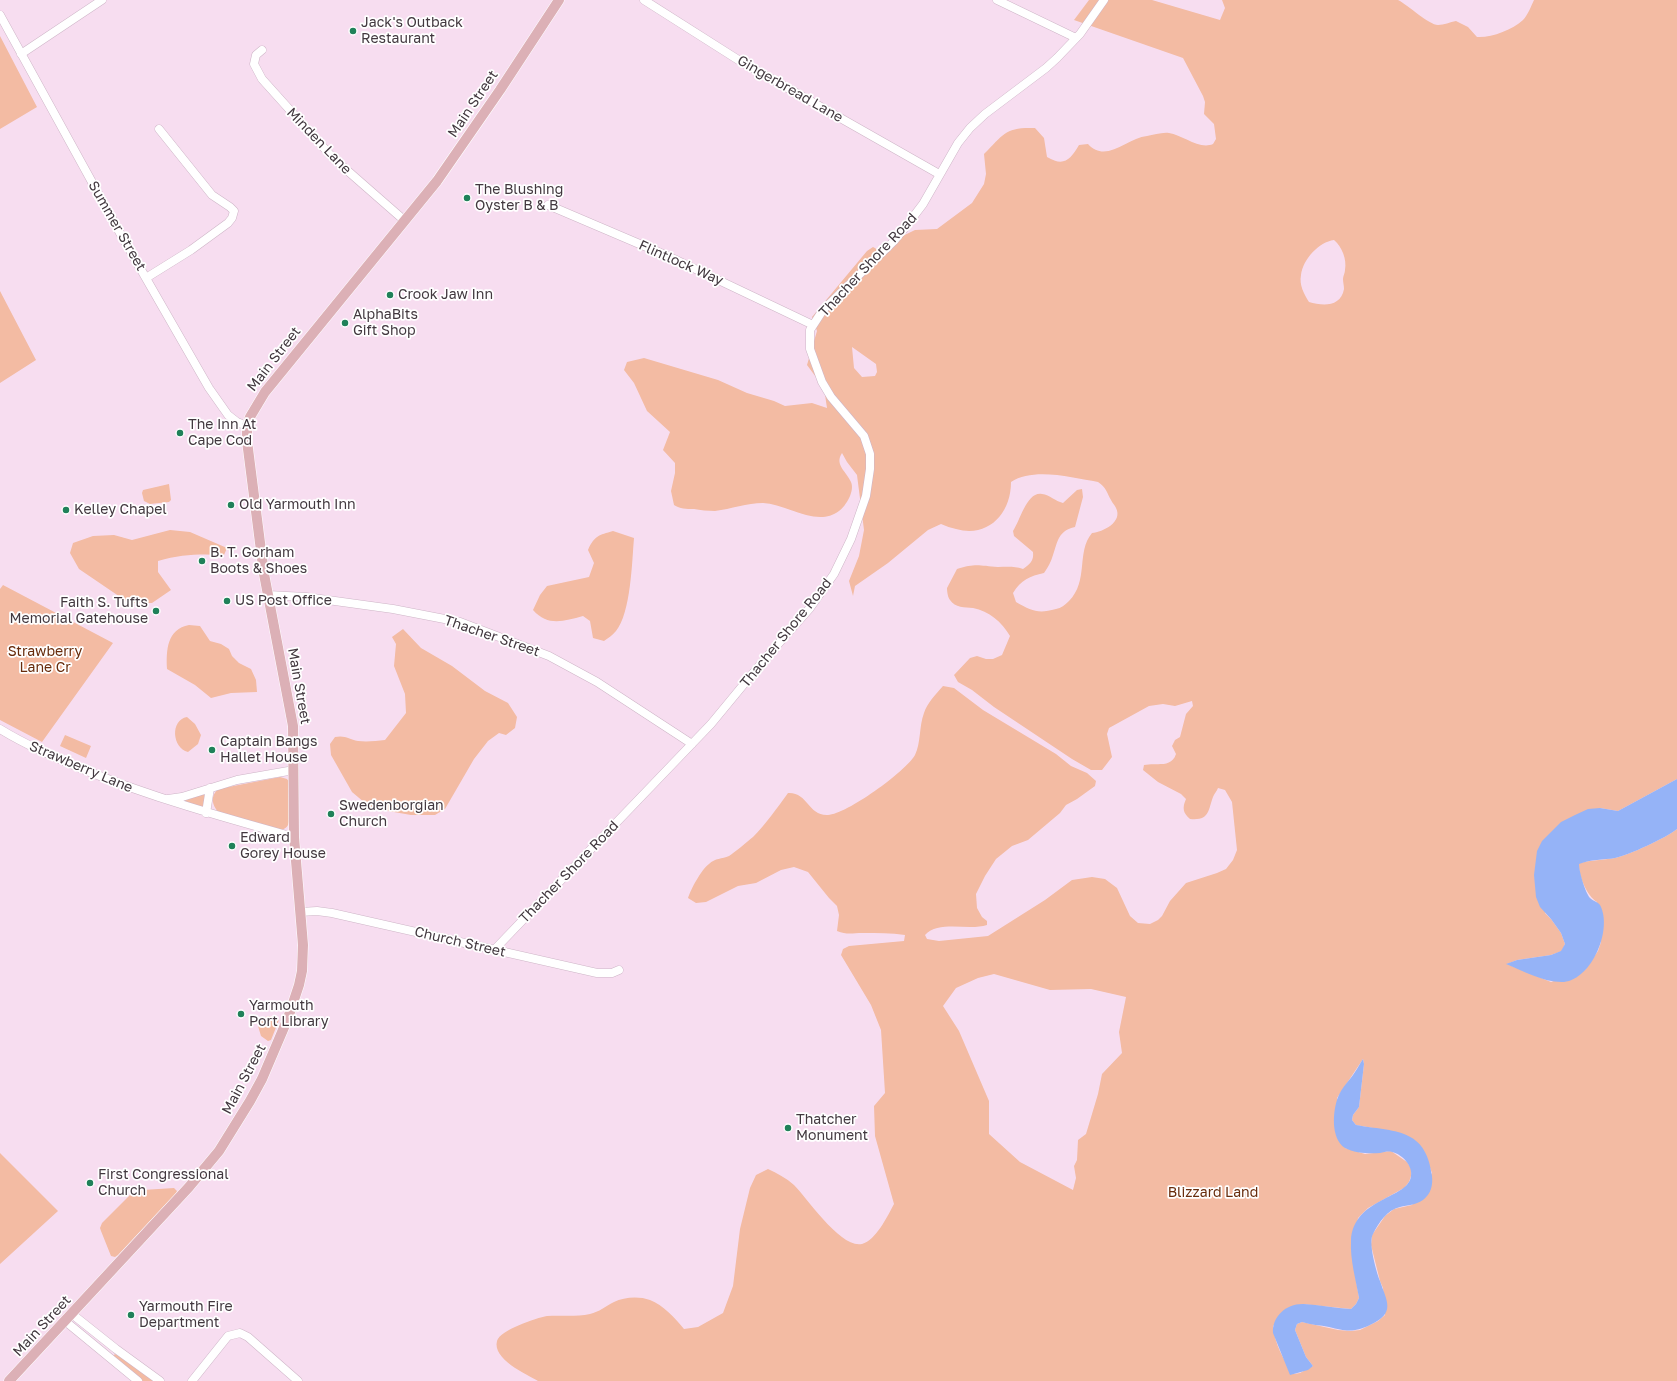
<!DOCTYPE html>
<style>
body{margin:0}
canvas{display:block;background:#f7ddf0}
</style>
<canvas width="1677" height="1381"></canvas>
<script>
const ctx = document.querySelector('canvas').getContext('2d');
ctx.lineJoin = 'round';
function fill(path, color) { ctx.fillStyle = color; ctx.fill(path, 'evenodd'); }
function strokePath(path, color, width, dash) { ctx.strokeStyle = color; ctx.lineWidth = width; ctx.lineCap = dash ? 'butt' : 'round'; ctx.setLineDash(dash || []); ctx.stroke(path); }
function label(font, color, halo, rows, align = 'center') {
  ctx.font = font + ' "Golos Text",sans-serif'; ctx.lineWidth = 3.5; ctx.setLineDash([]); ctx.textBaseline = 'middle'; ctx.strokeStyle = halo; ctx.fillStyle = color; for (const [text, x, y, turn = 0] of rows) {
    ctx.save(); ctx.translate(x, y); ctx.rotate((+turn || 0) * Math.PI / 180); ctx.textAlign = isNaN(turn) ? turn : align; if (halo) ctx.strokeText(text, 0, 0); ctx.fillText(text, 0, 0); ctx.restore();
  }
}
const green = new Path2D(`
 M1089,0h63l68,20 5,-12 -3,-8h176c10,5 31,25 40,25 6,0 12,-3 18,-4l12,6 9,10c14,1 35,-7 46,-17 5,-5 8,-14 11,-20h143v779l-59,32 -18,-3 -55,105 6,6 10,14 4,11 -3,7 -11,4 -34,5 -10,4 44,18 34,-12 13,-19 3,-9 -4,-40c-10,-6 -19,-27 -18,-39 12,-3 24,-3 36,-5 14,-3 51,-20 62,-29v552h-1139c-12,-7 -46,-22 -41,-40 3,-11 39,-23 50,-25 14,-1 29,1 43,-2 9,-2 16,-8 24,-12 10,-5 25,-6 36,-2 13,5 25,18 34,29l14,-2 25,-14 10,-27 7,-57 10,-41 6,-13 12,-6c9,4 18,9 26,16 13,13 47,64 68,59 14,-4 25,-27 32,-40l-19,-68 -1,-30 11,-13 -4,-63 -10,-25 -30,-50 2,-6 6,-3 55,-5 1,-6c-14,-2 -28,-2 -42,-2 -11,0 -16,2 -26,-2l2,-16 -2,-9 -8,-8 -21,-26 -14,-5 -13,3 -25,13 -18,3 -32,16 -10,1 -8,-5c3,-9 13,-28 21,-34 6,-6 13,-5 20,-8 5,-3 19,-15 24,-19 13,-13 24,-29 35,-44 20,-1 20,23 40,22 19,-1 77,-43 87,-60 6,-12 4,-29 9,-42 3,-10 12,-19 19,-27l11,2 29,22 73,44 15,12 16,7 9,8 -1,5 -18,13 -11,6 -6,8 -32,27 -16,6 -16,13 -11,17 -9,18 1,14 5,9 5,4v4c-18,6 -48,-5 -62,10l2,4 12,2 49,-5 57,-36 27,-20 20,-3 13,2 12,9 13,28 8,7 12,1 8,-4 4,-4 8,-15 16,-18 31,-10 9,-4 7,-9 4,-10 -5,-48 -7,-12 -7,-2c-1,3 -4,6 -5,9 -5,13 -3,24 -23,22 -7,-6 -8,-11 -4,-20l-5,-5 -23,-12 -15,-12 1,-5c12,-3 27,4 32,-11l-4,-8 3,-6 5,-3 6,-23 7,-8 -1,-5 -17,5 -12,-2 -14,2 -40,22 -2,6 5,23 -10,13h-11l-19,-11 -78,-52 -22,-17 -14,-8 -4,-7 16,-17 7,-2 9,3h7l9,-4 8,-19c-8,-14 -21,-25 -37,-28 -8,-1 -18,0 -23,-8 -2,-2 -3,-8 -3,-12l10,-19c19,-6 23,-3 41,-2 9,0 16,-1 25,2 7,-5 11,-8 10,-17l-19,-16 -1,-5c7,-10 14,-40 29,-37 8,1 13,7 21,9l14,-13 5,-1 1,8 -8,30c-17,4 -17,14 -22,28 -2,7 -5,12 -9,18 -14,3 -23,7 -31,20l3,9c16,9 22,12 40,7 5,-1 9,-4 13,-8 20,-20 7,-49 23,-68 11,-1 31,-11 24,-25 -1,-3 -4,-5 -5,-8 -4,-7 -5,-13 -13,-18 -25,-4 -64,-15 -87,0 0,32 -23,56 -55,47 -5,-1 -10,-3 -15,-5l-13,6 -40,33 -33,23 -2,10 -4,-15 10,-25 5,-26 -7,-55 -10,-13 -5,-9c-8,12 5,19 9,29 4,9 -5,24 -12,29 -22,17 -52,-7 -76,-8 -16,0 -32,6 -48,8 -7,0 -15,-1 -21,-2 -8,0 -14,0 -20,-4l-3,-14 4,-18v-10l-12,-13 7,-18 -23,-21 -13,-28 -10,-13 3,-8 17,-4 74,22 29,13 27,8 11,5 27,-3 15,5 -3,-20 -17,-23 10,-34 -5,-14 55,-66 6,-4 7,4 8,-8 27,-13 22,-1 35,-26 12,-19 2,-10 -2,-20c20,-20 21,-27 51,-26l9,10 3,19c17,10 23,3 32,-12l9,-1c18,20 39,-6 59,-8 7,-1 15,-4 22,-3 14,2 30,17 44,11l3,-5 -2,-15 -10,-10 1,-12 -2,-6 -20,-38 -109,-38zM1334,240c8,7 13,19 11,30 0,3 -2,6 -2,9 0,3 1,7 1,10 -3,18 -21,17 -35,13 -5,-8 -10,-17 -8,-27 2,-16 18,-33 33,-35zM852,347l24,17 1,8 -2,4 -13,1 -8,-9zM994,974l56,16 41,-1 35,8 -7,35 3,21 -20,21 -4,20 -12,40 -8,6 -1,20 -3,6 2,12 -3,12 -53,-28 -31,-28v-33l-30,-70 -16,-25 13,-18 22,-10zM1363,1059l1,5 -5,43 -6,8 -1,5 4,5 28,5 45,35 3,8 -20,32 -18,4 -9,7 -13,19 -1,10 9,36 3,7 2,27 -7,6 -18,9 -9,1 -13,-1 -36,-8 -5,2 -2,6 11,27 7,9 -13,7 -6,1c-11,-14 -19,-30 -21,-48l29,-22 49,5 5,-5 3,-6 -7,-42 6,-38 10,-10 36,-20 5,-6 2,-6v-8l-4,-6 -16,-11 -26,3 -20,-6 -8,-50z
 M0,36l37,71 -37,22z
 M0,291l36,69 -36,23z
 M169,484l2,16 -2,2 -19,2 -6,-3 -2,-8 1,-3z
 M170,530l20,2 37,16 -3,7c-24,-1 -42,-1 -66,6v11l13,18 -19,13h-23l-50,-34 -9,-16 3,-10 20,-7 21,-1 18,5z
 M613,531l21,7c-2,23 -3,75 -18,93 -3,4 -8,7 -12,10l-11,-3 -3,-17 -7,-5c-19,5 -35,11 -50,-6l7,-15 7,-9 42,-9 5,-14 -6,-13c6,-14 11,-15 25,-19z
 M3,585l110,58 -71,99 -42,-22v-131z
 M189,625l11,1 10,15 11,3 8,5 3,7 7,7 12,6 5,11 1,12 -26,1 -20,5 -16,-13 -28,-16c-1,-19 0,-40 22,-44z
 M403,629l18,19 31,18 33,25 23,12 9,14 -2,11 -9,7 -7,-2 -11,8 -14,18 -29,50 -10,6h-24l-40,-7 -19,-16 -21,-37 -1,-11 5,-7c10,-2 14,2 23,4 9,1 18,0 27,-1l21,-27 -1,-19 -11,-28 2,-22 -4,-7z
 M187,717l8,7 6,11 -3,9 -10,8c-16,-4 -18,-32 -1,-35z
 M65,735l26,11 -5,12 -26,-12z
 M280,777l7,2 2,3v40c-1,5 -4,7 -8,8l-63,-18c-6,-8 -8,-15 0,-23z
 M205,793l-1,14 -20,-4 -1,-3z
 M269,1016l9,2 1,2 -8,20 -3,1 -7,-5 -3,-10 4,-8z
 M0,1153l58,58 -58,53z
 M174,1188l3,3 -1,2 -58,62 -3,2 -4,-1 -10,-25 -1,-3 2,-5 30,-30 11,-3z
 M115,1354l2,1 39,26h-14l-29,-25z`);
const water = new Path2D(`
 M1677,779v50c-11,9 -48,26 -62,29 -12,2 -24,1 -36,6 0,7 6,28 11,34 3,3 8,4 10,7 13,24 -8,74 -36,77 -20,1 -40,-11 -58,-18l11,-4 34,-5 10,-4 4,-7 -4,-11 -10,-14 -11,-12 -4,-10 -2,-22 3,-24 5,-10 19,-19 14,-7 13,-6 12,-1 18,3z
 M1363,1059l1,5 -5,43 -6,8 -1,5 4,5c38,7 70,2 76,51 1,9 -1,18 -9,24 -8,5 -15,5 -23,7 -13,3 -21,15 -27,27 -5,8 3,37 7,47 7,21 16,32 -10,44 -17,8 -24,6 -41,2 -9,-2 -18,-2 -27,-5l-5,2 -2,6 11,27 7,9 -5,4 -18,5 -17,-42c-1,-17 14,-30 31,-29 15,1 31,4 47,5l5,-5 3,-6c-3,-18 -9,-38 -8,-57 2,-44 58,-42 60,-65 2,-10 -9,-22 -19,-24 -3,-1 -8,0 -12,1 -10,1 -26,0 -35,-5 -15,-10 -12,-38 -7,-51 4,-10 12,-17 17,-25 3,-4 5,-9 8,-13z`);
const minor = new Path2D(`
 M644,0l96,61 199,113
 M997,0l79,38
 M0,15l120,218 89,155 19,27 9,7 10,4
 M262,50l-6,5 -2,9 8,15 71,79 72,63
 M21,54l81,-54
 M548,205l122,52 143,68
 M146,278l45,-28 37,-27 4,-5 2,-7 -4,-4 -18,-12 -53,-66
 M268,595l38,2 87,12 67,13 89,34 48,26 95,62
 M0,729c26,16 54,28 82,40 69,28 140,48 212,68
 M168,799l14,-2 55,-17 57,-10
 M206,813l4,-25
 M300,912l17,-1 15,2 265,60h15l7,-3
 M495,949l216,-225 52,-63 47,-53 24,-34 17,-35 15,-43 4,-27v-15l-6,-18 -33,-39 -9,-15 -12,-33v-19l13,-20 71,-69 13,-16 16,-21 35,-61 12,-15 15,-14 61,-46 11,-10 23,-24 24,-34
 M72,1314l44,35 44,32
 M65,1321l73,60
 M192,1381l36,-45 12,-3 8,4 50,44`);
const major = new Path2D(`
 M9,1381l180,-194 30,-36 31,-50 12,-22 26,-61 11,-33 3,-14 1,-26 -9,-108 -1,-111 -29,-152 -17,-133v-15l3,-9 15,-25 172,-211 63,-91 59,-90`);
const markers = [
 [353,31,4,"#1f8159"],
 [467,198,4,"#1f8159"],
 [390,295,4,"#1f8159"],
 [345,323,4,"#1f8159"],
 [180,433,4,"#1f8159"],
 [231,505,4,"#1f8159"],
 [66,510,4,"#1f8159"],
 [202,561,4,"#1f8159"],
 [227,601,4,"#1f8159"],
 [156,611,4,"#1f8159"],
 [212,750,4,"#1f8159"],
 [331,814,4,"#1f8159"],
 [232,846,4,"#1f8159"],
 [241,1014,4,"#1f8159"],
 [788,1128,4,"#1f8159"],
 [90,1183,4,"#1f8159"],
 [131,1315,4,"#1f8159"]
];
const poiNames = [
 ["Jack's Outback",361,23],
 ["Restaurant",361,39],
 ["The Blushing",475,190],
 ["Oyster B & B",475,206],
 ["Crook Jaw Inn",398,295],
 ["AlphaBits",353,315],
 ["Gift Shop",353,331],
 ["The Inn At",188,425],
 ["Cape Cod",188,441],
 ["Old Yarmouth Inn",239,505],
 ["Kelley Chapel",74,510],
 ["B. T. Gorham",210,553],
 ["Boots & Shoes",210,569],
 ["US Post Office",235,601],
 ["Faith S. Tufts",148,603,"right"],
 ["Memorial Gatehouse",148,619,"right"],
 ["Captain Bangs",220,742],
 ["Hallet House",220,758],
 ["Swedenborgian",339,806],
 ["Church",339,822],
 ["Edward",240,838],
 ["Gorey House",240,854],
 ["Yarmouth",249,1006],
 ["Port Library",249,1022],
 ["Thatcher",796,1120],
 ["Monument",796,1136],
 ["First Congressional",98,1175],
 ["Church",98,1191],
 ["Yarmouth Fire",139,1307],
 ["Department",139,1323]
];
const streetNames = [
 ["Gingerbread Lane",790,89,30],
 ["Main Street",473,104,-56],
 ["Minden Lane",319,141,46],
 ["Summer Street",117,226,60],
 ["Flintlock Way",681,263,24],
 ["Thacher Shore Road",868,265,-47],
 ["Main Street",274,359,-52],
 ["Thacher Shore Road",786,633,-51],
 ["Thacher Street",492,636,19],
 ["Main Street",299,686,80],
 ["Strawberry Lane",81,767,23],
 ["Thacher Shore Road",569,872,-46],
 ["Church Street",460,942,13],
 ["Main Street",244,1079,-62],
 ["Main Street",42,1326,-47]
];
const parkNames = [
 ["Strawberry",45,652],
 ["Lane Cr",45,668],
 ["Blizzard Land",1213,1193]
];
fill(green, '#f3bba3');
fill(water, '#95b3f7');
strokePath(minor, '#ceb5c7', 9);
strokePath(major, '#fff', 11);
strokePath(minor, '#fff', 8);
strokePath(major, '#dcb0b6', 10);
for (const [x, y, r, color] of markers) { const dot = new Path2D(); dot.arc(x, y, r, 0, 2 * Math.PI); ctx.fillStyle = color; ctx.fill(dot); strokePath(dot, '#fff', 1.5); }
label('14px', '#42383f', '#fff', poiNames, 'left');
label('14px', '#42383f', '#fff', streetNames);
label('14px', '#682c0c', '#fff', parkNames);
</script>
